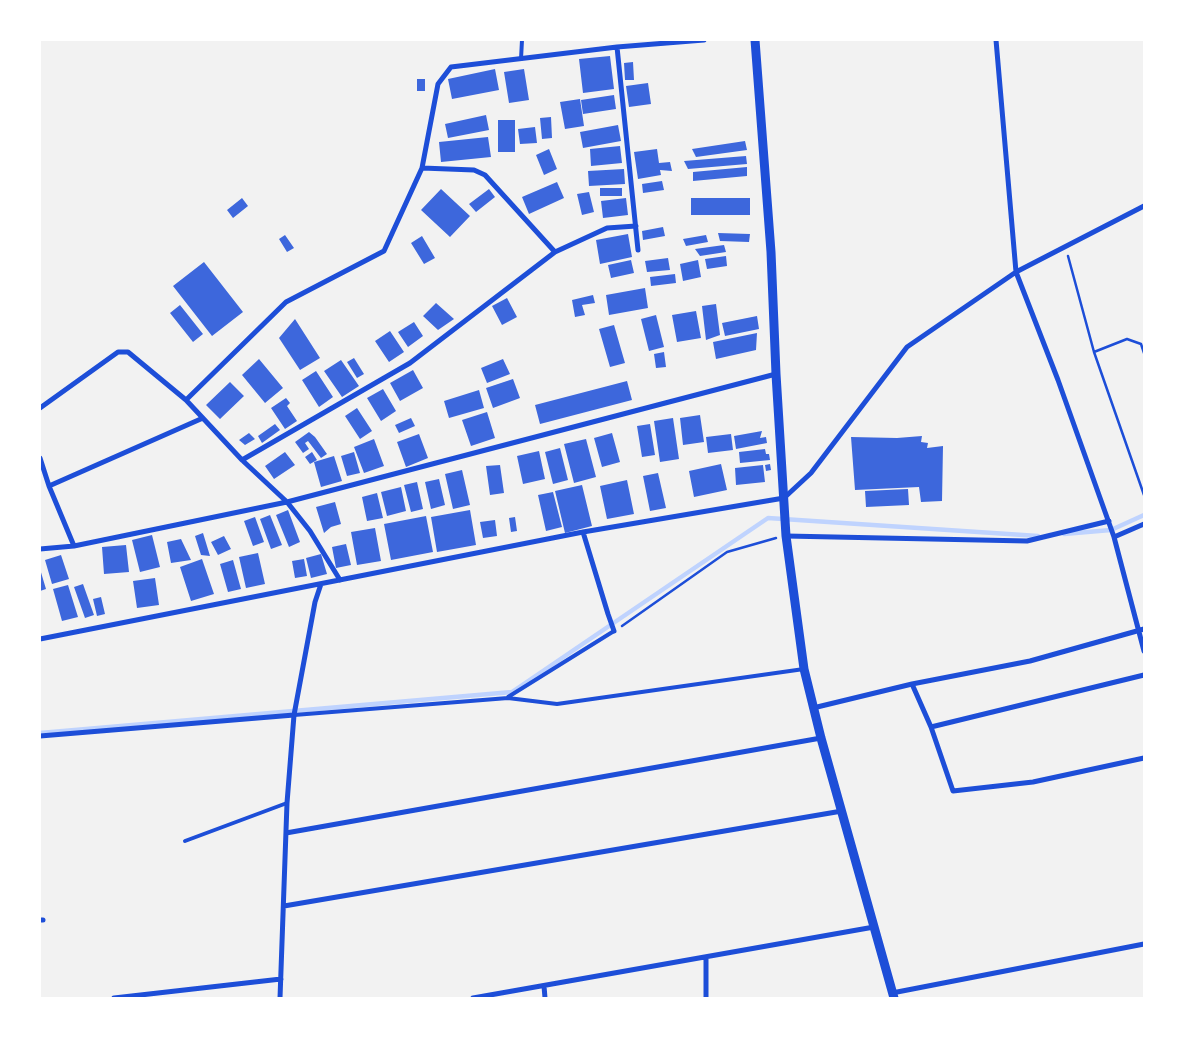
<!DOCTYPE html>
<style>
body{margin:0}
#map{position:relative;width:1184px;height:1038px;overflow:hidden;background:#f2f2f2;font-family:Barlow,sans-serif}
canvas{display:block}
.frame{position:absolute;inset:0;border:41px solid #fff;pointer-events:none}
</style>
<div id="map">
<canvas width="1184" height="1038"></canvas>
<div class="frame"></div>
</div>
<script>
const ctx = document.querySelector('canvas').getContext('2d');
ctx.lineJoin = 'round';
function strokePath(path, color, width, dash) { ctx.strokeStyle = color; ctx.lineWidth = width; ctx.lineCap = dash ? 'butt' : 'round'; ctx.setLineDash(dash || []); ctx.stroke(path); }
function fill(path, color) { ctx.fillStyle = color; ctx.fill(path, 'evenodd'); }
const stream = new Path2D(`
 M1064,534l47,-4 33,-15
 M40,733l472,-41 256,-174 270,18`);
const building = new Path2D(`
 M610,56l4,33 -31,4 -4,-34z
 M633,62l1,18h-9l-1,-17z
 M495,69l4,21 -47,9 -4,-20z
 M524,69l5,31 -20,3 -5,-31z
 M417,79h8v12h-8z
 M648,83l3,21 -22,3 -3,-21z
 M614,95l2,14 -33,5 -2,-14z
 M580,99l4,27 -19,3 -5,-27z
 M486,115l3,15 -41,8 -3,-14z
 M551,117l1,21 -10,1 -2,-21z
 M498,120h17v32h-17z
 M618,125l3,16 -38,7 -3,-16z
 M535,127l2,16 -17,1 -2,-15z
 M488,137l3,20 -50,5 -2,-20z
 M745,141l2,9 -51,7 -4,-8z
 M620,146l2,17 -31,3 -1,-17z
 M549,149l8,20 -13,6 -8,-20z
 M657,149l2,14 11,-1 2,9 -12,-1 1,5 -23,4 -4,-27z
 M746,156l1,8 -59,5 -4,-8z
 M747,167v9l-54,5v-9z
 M624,169l1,15 -36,2 -1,-15z
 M662,181l2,9 -21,3 -1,-9z
 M557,182l7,16 -35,16 -7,-17z
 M600,188h22v8h-22z
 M441,189l29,27 -20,21 -29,-27z
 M489,189l6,8 -19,15 -7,-8z
 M589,192l5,20 -12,3 -5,-21z
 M242,198l6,8 -15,12 -6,-8z
 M626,198l2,17 -25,3 -2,-17z
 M691,198h59v17h-59z
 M663,227l2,9 -22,4 -1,-9z
 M718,233l32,1 -1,8 -29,-1z
 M628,234l4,23 -32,7 -4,-24z
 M285,235l9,13 -7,4 -8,-13z
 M706,235l2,7 -22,4 -3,-7z
 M422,236l13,22 -11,6 -13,-21z
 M724,245l2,7 -26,4 -5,-7z
 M726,256l1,10 -20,3 -2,-10z
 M668,258l2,12 -23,2 -2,-11z
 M631,260l3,13 -23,5 -3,-13z
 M698,260l3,17 -18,4 -3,-17z
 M204,262l39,50 -31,24 -39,-50z
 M675,274l1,9 -25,3 -1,-9z
 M645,288l3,20 -39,7 -3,-20z
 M593,295l2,8 -13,2 3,10 -10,2 -3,-17z
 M507,298l10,19 -15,8 -10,-19z
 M436,303l18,16 -16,11 -15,-14z
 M716,304l4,31 -14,5 -4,-34z
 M180,305l23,29 -10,8 -23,-29z
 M696,311l5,27 -24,4 -5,-27z
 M656,315l8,32 -15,4 -8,-32z
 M757,316l2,13 -34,7 -3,-13z
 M295,319l25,39 -20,12 -21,-32z
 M414,322l9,14 -15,11 -10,-15z
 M614,325l11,38 -15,4 -11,-38z
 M390,331l14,21 -15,10 -14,-21z
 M757,333l-1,17 -40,9 -3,-17z
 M664,352l2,15 -10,1 -2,-14z
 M354,358l10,16 -7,4 -10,-16z
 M259,359l24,29 -18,15 -23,-28z
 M503,359l7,15 -23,9 -6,-15z
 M341,360l18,26 -17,11 -18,-26z
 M413,370l10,18 -23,13 -10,-18z
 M316,371l17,26 -14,10 -17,-27z
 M513,379l7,19 -27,10 -7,-20z
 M627,381l5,19 -92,24 -5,-19z
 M230,382l14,14 -24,23 -14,-14z
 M383,389l13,22 -15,10 -14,-23z
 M479,390l5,18 -35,10 -5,-17z
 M286,398l4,5 -3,3 10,15 -12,8 -14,-21z
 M357,408l15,23 -12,8 -15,-23z
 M487,412l8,26 -24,8 -9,-26z
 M700,415l4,27 -21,3 -3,-27z
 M411,418l4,8 -16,7 -4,-8z
 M673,418l6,41 -19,3 -6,-41z
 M275,424l5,6 -18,13 -4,-7z
 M650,424l5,31 -13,2 -5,-31z
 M762,431l-2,7 6,-1 1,6 -31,6 -2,-13z
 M309,432l6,5 12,17 -6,4 -13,-17 -3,2 4,6 -6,4 -8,-11z
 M249,433l6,6 -10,6 -6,-5z
 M612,433l8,29 -18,5 -8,-29z
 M419,434l9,24 -22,9 -9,-25z
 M731,434l2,16 -25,3 -2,-16z
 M922,436l-1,6 7,1 -1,5 16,-2 -1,55 -21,1 -2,-15 -64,3 -4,-53 46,1z
 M374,439l10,27 -20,7 -10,-26z
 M586,439l10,38 -22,6 -10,-39z
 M560,448l8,32 -15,4 -8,-32z
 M765,449l1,5h3l1,6 -30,3 -1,-11z
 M539,451l6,28 -22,5 -6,-28z
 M285,452l10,13 -21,14 -9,-13z
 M312,452l5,8 -7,4 -5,-7z
 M354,452l6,21 -13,3 -6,-20z
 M334,456l8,25 -21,6 -7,-25z
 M721,464l6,26 -33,7 -5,-26z
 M770,464l1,6 -5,1 -1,-6z
 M500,465l4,28 -14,2 -4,-29z
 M763,465l2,17 -29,3 -1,-17z
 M462,470l8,35 -17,4 -8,-35z
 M658,473l8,35 -16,3 -7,-35z
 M439,479l6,26 -14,4 -6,-27z
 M627,480l7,34 -27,5 -7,-33z
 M417,482l6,27 -12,3 -7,-27z
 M582,485l10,41 -27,7 -10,-42z
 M401,487l5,24 -19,5 -6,-24z
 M908,489l1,16 -43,2 -1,-16z
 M553,492l9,35 -16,4 -8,-36z
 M377,493l6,25 -16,3 -5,-24z
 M335,502l6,22 -10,3 -7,6 -8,-26z
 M288,510l12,32 -11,5 -13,-32z
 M470,510l6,35 -39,7 -6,-35z
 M270,515l12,30 -11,4 -11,-30z
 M426,516l7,36 -42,8 -7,-36z
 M255,517l9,25 -11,4 -9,-25z
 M515,517l2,14 -6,1 -2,-14z
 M495,520l2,16 -14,2 -3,-16z
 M375,528l6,33 -24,4 -6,-33z
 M203,533l7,23 -9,-1 -6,-19z
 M152,535l8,32 -20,5 -8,-32z
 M224,536l7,13 -13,6 -7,-13z
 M181,539l10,21 -20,3 -4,-21z
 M346,544l5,21 -15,3 -4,-21z
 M126,545l3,27 -25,2 -2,-27z
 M258,553l7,31 -19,4 -7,-31z
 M321,554l6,20 -16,4 -5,-20z
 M61,555l8,24 -17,5 -7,-24z
 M202,559l12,35 -23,7 -11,-34z
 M304,559l3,17 -12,2 -3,-17z
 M233,560l8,29 -13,3 -8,-28z
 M40,569l6,20 -6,2z
 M155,578l4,27 -22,3 -4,-27z
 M83,584l11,31 -9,3 -11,-31z
 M68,585l10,32 -16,4 -9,-32z
 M101,597l4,17 -8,2 -4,-17z`);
const path = new Path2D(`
 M1068,256l26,96 50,143
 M1094,352l33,-13 14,5 3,9
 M622,626l105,-74 49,-14`);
const service = new Path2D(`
 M521,59l1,-19
 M508,697l106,-66
 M294,715l214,-17 49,6 247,-35
 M185,841l102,-38`);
const minor = new Path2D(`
 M996,40l20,232 42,108 56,157 30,114
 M617,47l21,203
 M555,252l52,-24 29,-2
 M40,408l78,-56h10l58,48
 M40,458l9,28 25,60
 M242,460l168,-97 145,-111 -70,-77 -11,-5 -52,-2
 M49,486l154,-68
 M583,532l25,82 6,17
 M786,536l241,5 82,-20
 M1114,537l30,-13
 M40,549l34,-3 213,-44 489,-128
 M340,580l-30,-49 -23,-29 -45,-42 -56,-60 100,-98 98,-51 38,-83 16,-84 13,-17 166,-20 87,-7
 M40,639l543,-107 201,-34 27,-25 96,-126 109,-75 128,-66
 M912,684l19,43 22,64 80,-9 111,-24
 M813,708l99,-24 118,-23 114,-32
 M931,727l213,-52
 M40,736l254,-21
 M286,833l535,-95
 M284,906l558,-95
 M40,920h3
 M706,957v41
 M544,986l1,12
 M892,993l252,-49
 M114,998l167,-19
 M280,998l7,-195 7,-88 21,-113 6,-18
 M473,998l401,-71`);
const tertiary = new Path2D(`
 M755,40l16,212 5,122 10,162 18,133 17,69 73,260`);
strokePath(stream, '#bfd3fe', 4.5);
fill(building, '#3d67dc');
strokePath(path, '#1d4ed8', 2.5);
strokePath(service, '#1d4ed8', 4);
strokePath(minor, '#1d4ed8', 5);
strokePath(tertiary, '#1d4ed8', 9);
</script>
